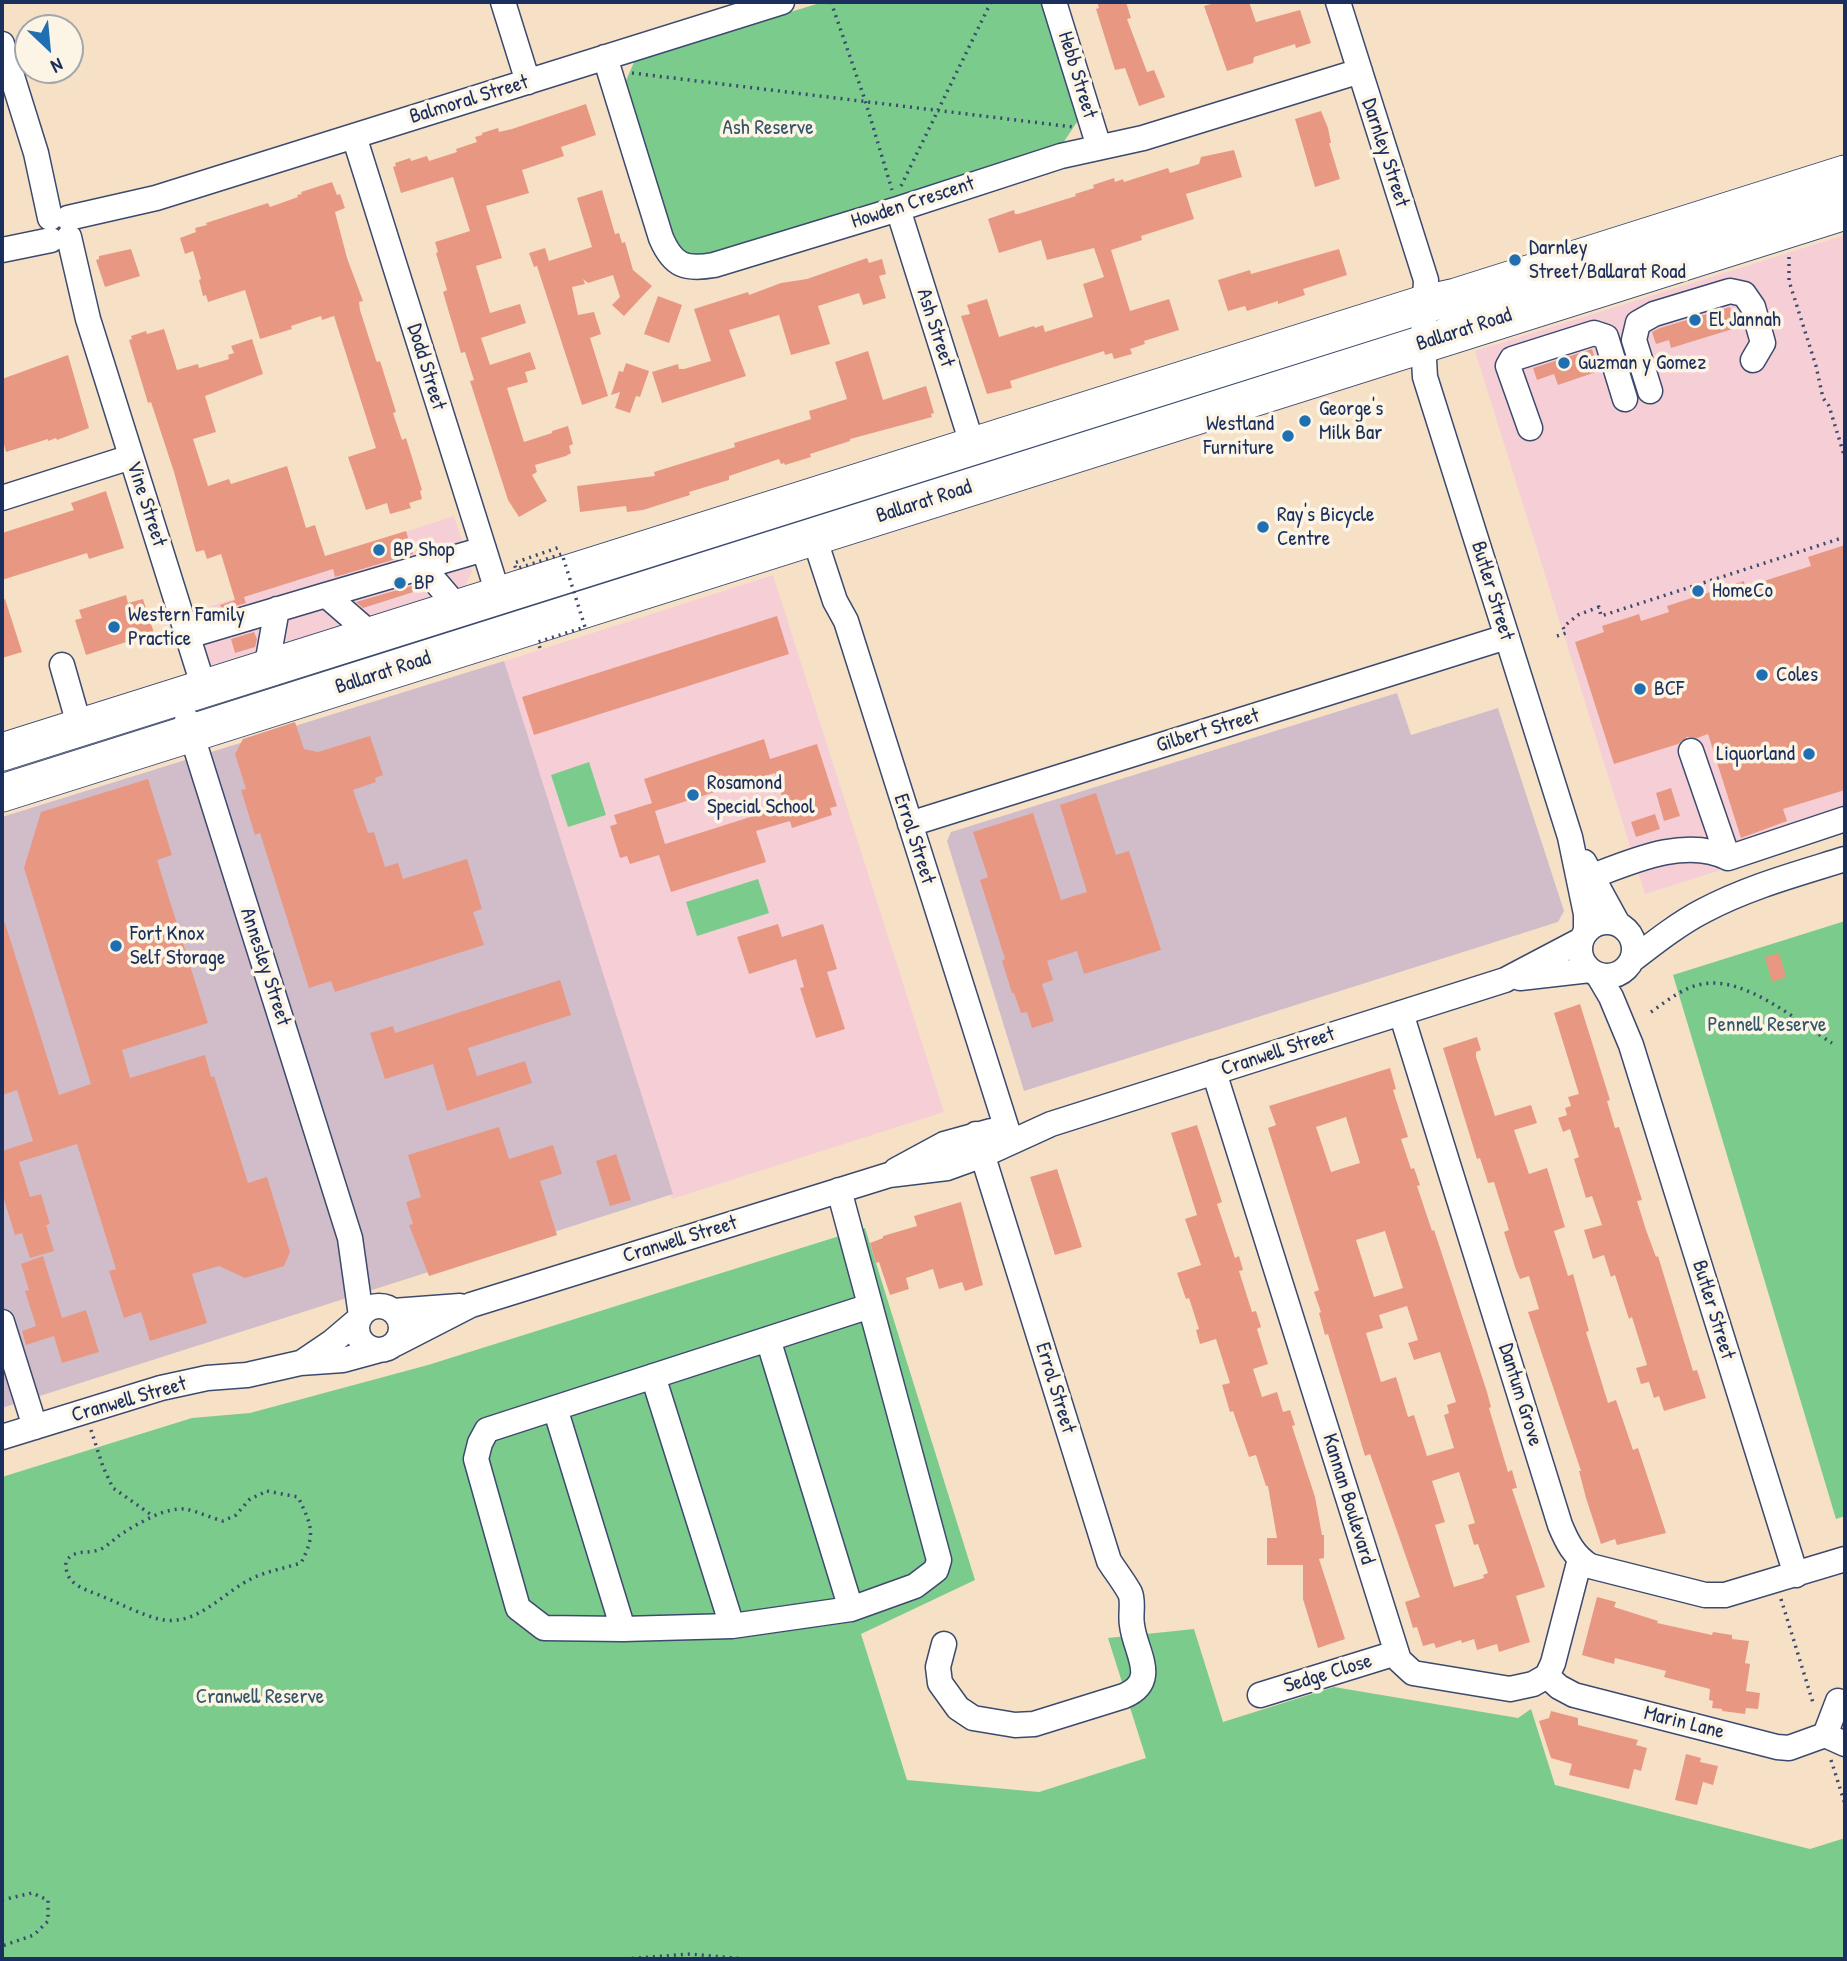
<!DOCTYPE html>
<style>
body{margin:0}
#map{position:relative;width:1847px;height:1961px;overflow:hidden;background:#f6e1c7;font-family:"Patrick Hand",sans-serif}
canvas{display:block}
.frame{position:absolute;inset:0;border:4px solid #1b2f5e;pointer-events:none}
.north{position:absolute;left:14px;top:14px;width:70px;height:70px;box-sizing:border-box;background:#fcf5e5;border:2px solid #a2a6af;border-radius:50%;rotate:154deg;font-size:19px;font-weight:700;line-height:28px;text-align:center;color:#1b2f5e}
.north::after{content:'';display:block;margin:auto;width:24px;height:32px;background:#1f6fb2;clip-path:polygon(50% 0,100% 100%,50% 72%,0 100%)}
</style>
<div id="map">
<canvas width="1847" height="1961"></canvas>
<div class="frame"></div>
<div class="north">N</div>
</div>
<script>
const ctx = document.querySelector('canvas').getContext('2d');
ctx.lineJoin = 'round';
function fill(path, color) { ctx.fillStyle = color; ctx.fill(path, 'evenodd'); }
function strokePath(path, color, width, dash) { ctx.strokeStyle = color; ctx.lineWidth = width; ctx.lineCap = dash ? 'butt' : 'round'; ctx.setLineDash(dash || []); ctx.stroke(path); }
function label(font, color, halo, rows, align = 'center') {
  ctx.font = font + ' "Patrick Hand",sans-serif'; ctx.lineWidth = 7; ctx.setLineDash([]); ctx.textBaseline = 'middle'; ctx.strokeStyle = halo; ctx.fillStyle = color; for (const [text, x, y, turn = 0] of rows) {
    ctx.save(); ctx.translate(x, y); ctx.rotate((+turn || 0) * Math.PI / 180); ctx.textAlign = isNaN(turn) ? turn : align; if (halo) ctx.strokeText(text, 0, 0); ctx.fillText(text, 0, 0); ctx.restore();
  }
}
const built = new Path2D(`
 M1845,235v596l-200,63 -170,-543z
 M454,516l18,55 -9,19 -252,75 -16,-54 139,-44 -2,-11z
 M773,575l171,537 -272,87 -170,-537z`);
const industrial = new Path2D(`
 M504,661l169,533 -671,214v-591z
 M1397,693l14,42 87,-27 66,203 -6,11 -534,169 -77,-250 4,-9z`);
const green = new Path2D(`
 M823,2h219l37,117 -16,24 -358,115c-16,-2 -24,-4 -31,-19l-50,-154 11,-25z
 M589,762l17,53 -38,12 -17,-52z
 M758,879l11,34 -72,23 -11,-34z
 M1845,921v595l-9,3 -163,-544z
 M865,1228l110,352 -114,54 46,146 132,12 107,-34 -38,-120 86,-9 29,93 111,-35 184,31 13,-9 24,76 255,64 35,-11v121h-1843v-482l190,-59 58,-5 178,-48z`);
const building = new Path2D(`
 M1097,2h29l5,16 -4,1 20,53 7,-2 11,27 -26,9 -14,-38 -10,2 -19,-61 3,-1z
 M1218,2h31l7,20 44,-12 11,33 -15,5 -1,-4 -41,13 -1,6 -26,8 -23,-65z
 M586,104l10,31 -35,12 3,9 -42,14 7,23 -43,13 16,52 -26,8 14,47 30,-9 6,19 -45,15 9,27 40,-13 6,17 -11,3 3,10 -21,6 17,54 28,-9v-2l16,-5 5,18 -4,2 2,7 -5,3 -31,9 2,7 -5,3 15,26 -28,16 -11,-17 -38,-119 4,-1 -9,-28 -4,1 -18,-61 4,-2 -11,-37 2,-1 -3,-10 35,-11 -17,-54 -52,16 -8,-26 3,-1 -1,-3 15,-5 1,3 16,-5 2,5 28,-9 -1,-3 21,-7 -2,-5 7,-2v-2l16,-5 1,4 13,-3z
 M1321,111l7,17 3,15h-2l11,36 -25,8 -20,-68z
 M1234,150l8,27 -56,17 8,25 -53,17 1,4 -31,10 19,61 39,-12 10,31 -35,11 1,3 -15,5 2,5 -18,5 -2,-6 -7,2 -1,-4 -94,30 2,7 -25,6 -26,-78 9,-2 -3,-9 20,-6 12,38 35,-11 1,2 8,-3 2,7 48,-15 -10,-33 21,-7 -10,-29 -47,12 -6,-20 -42,13 -11,-34 26,-9 1,4h3l58,-18 -1,-2 19,-6 -1,-3 21,-7 1,4 8,-3 1,3 44,-14 2,5 29,-9 2,-7z
 M332,182l5,13 3,-1 5,14 -10,4 12,46 16,43 -4,1 1,8 16,50 1,2 3,-1 16,51 -3,1 9,27 4,-2 16,52 -2,1 2,8 -13,4 2,5 -21,6 -3,-11 -21,7 -18,-53 28,-9 -42,-132 -12,4 -1,-4 -30,10 1,3 -32,10 -15,-49 -37,12 -2,-7 -3,1 -4,-16 2,-1 -8,-28 -8,3 -5,-16 16,-6 -1,-4 12,-3 -1,-2 62,-20 2,4 28,-10 -1,-2 5,-1 -1,-2z
 M602,190l13,44 4,-1 3,10 3,-1 8,28 19,16 -28,30 -12,-11 8,-8 -7,-22 -25,8 -5,-4 2,5 -13,3 6,28 16,-3 7,22 -11,4 18,58 -26,9 -45,-139 -3,1 -5,-14 16,-5 4,13 43,-14 -15,-49z
 M131,249l9,27 -35,11 -9,-27 3,-1v-3z
 M1339,249l8,26 -44,14 2,6 -27,9v-3l-31,10 -2,-5 -17,5 -10,-31 32,-10 1,4z
 M867,258l2,5 13,-4 4,15 -7,2 7,22 -23,7 -4,-12 -41,13 12,38 -39,11 -12,-40 -50,15 17,46 -84,27 -10,-31 26,-8 1,5h5l27,-8 -17,-52 54,-17 1,3 32,-12 26,-4z
 M658,296l24,9 -13,38 -25,-9z
 M1730,307l6,21 -65,20 -2,-8 -13,4 -4,-12 8,-4z
 M164,329l13,41 21,-6 1,4 30,-9 -1,-4 6,-2 -3,-7 21,-7 11,35 -58,22 11,36 -23,7 15,47 21,-7 2,5 56,-18 19,62 9,-3 10,31 81,-25 7,23 -78,23 -2,-8 -89,28 2,6 -24,7 -2,-5 15,-5 -14,-46 -14,5 -3,-9 -8,2 -22,-80 -23,-70 -3,1 -19,-63 3,-1 -1,-3 15,-5 1,3z
 M1592,349l7,22 -41,14 -4,-11 -17,6 -4,-12z
 M868,351l15,49 43,-14 8,27 -3,1 1,3 -82,22v2l-40,13 1,3 -26,8 -1,-2 -3,1 -2,-5 -50,17v4l-40,12 1,3 -47,15 -16,2 -1,-6 -46,6 -3,-26 78,-10 -1,-4 81,-25 -1,-4 77,-24 -2,-8 38,-12 -12,-37z
 M68,355l21,73 -32,12 -1,-2 -8,3v-2l-42,13 -4,-15v-58z
 M626,363l23,8 -9,26 -4,-1 -6,17 -15,-5 5,-16 -9,3 8,-24 4,1z
 M106,491l18,57 -35,11 -2,-6 -85,27v-47l72,-23 -3,-7z
 M1845,545v245l-62,19 4,12 -46,17 -33,-104 -11,4 -10,-1 -9,7 -64,20 -39,-122 29,-10 -2,-6 19,-6 18,-6 2,7 28,-9 -2,-6 77,-25 1,6 66,-21 -3,-9z
 M418,584l5,5 -60,19 -7,-6z
 M126,595l2,8 15,-4 11,34 -68,22 -11,-35 7,-2 -3,-8z
 M5,599l17,53 -20,6v-58z
 M777,616l12,38 -255,81 -12,-38z
 M254,632l3,7 -2,8 -20,6 -4,-14z
 M295,722l9,27 14,3 52,-16 13,39 -8,3 1,4 -23,8 15,43 6,-1 11,35 13,-4 5,16 64,-20 15,50 -9,3 11,33 -149,47 -4,-11 -22,7 -49,-155 -5,2 -14,-45 5,-1 -11,-35 8,-15z
 M764,739l6,20 47,-15 20,62 -7,2 2,7 -40,13 -2,-7 -34,10 10,31 -95,30 -12,-37 -29,9 -3,-8 -7,2 -10,-32 7,-2 -3,-9 38,-12 -8,-24zM775,773l10,33 -120,38 -10,-33z
 M148,779l24,76 -15,5 51,163 -86,27 8,28 75,-23 6,22 3,-1 34,107 19,-6 23,75 -6,14 -39,12 -26,-12 -27,8 15,49 -57,18 -9,-29 -17,6 -15,-47 7,-2 -39,-125 -58,18 11,35 11,-3 9,30 -4,1 8,26 -24,7 -8,-25 -7,2 -13,-42v-42l31,-10 -16,-51 -15,5v-172h3l54,172 32,-11 -67,-216 17,-56z
 M1671,788l9,28 -16,5 -8,-28z
 M1096,793l20,62 13,-4 32,99 -77,24 -7,-23 -30,10 6,19 -11,4 12,37 -22,7 -5,-16 -6,1 -7,-20h-2l-10,-32 3,-2 -25,-79 8,-3 -15,-45 60,-19 28,87 26,-8 -27,-87z
 M1655,814l5,15 -24,8 -5,-15z
 M778,924l4,13 41,-13 14,45 -10,3 18,57 -29,9 -16,-50 4,-1 -8,-28 -47,15 -12,-37z
 M1779,953l7,24 -14,5 -7,-25z
 M560,980l11,35 -103,33 9,28 48,-15 7,22 -85,28 -14,-47 -48,15 -15,-46 23,-7 2,7z
 M1580,1004l30,96 -3,1 8,27 4,-1 23,73 -5,1 9,29 10,27 2,-1 35,115 4,-1 9,28 -42,13 -5,-15 -5,2 -5,-16 -8,2 -5,-16 11,-3 -15,-48 -3,2 -14,-44 -4,2 -7,-22 -11,4 -9,-29 18,-5 -10,-29 -6,2 -12,-39 5,-2 -9,-28 -7,3 -5,-14 9,-3 -2,-7 6,-2 -3,-9 11,-3 -25,-81z
 M1477,1037l4,13 -5,2v5l19,59 36,-11 6,18 -23,7 15,44 18,-6 18,59 -11,4 14,45 5,-2 16,57 -3,1 22,71 8,-3 17,50 5,-2 28,85 -49,12 -2,-6 -14,5 -15,-46 -7,-27h2l-53,-159 11,-3 -10,-33 -9,3 -4,-9 -12,-38 5,-2 -15,-48 -6,1 -8,-25 -3,1 -34,-111z
 M1390,1068l6,21 -3,1 15,47 -7,2 10,30 3,-1 6,17 -3,1 15,45 2,-1 4,12 49,150 4,15 -2,1 19,64 4,-2 5,18 -5,1 33,98 -29,9 14,46 -31,10 -2,-8 -20,6 -3,-11 -12,4 -1,-3 -25,8 -2,-5 -11,3 -6,-19 -4,1 -8,-26 15,-5 -45,-129 -5,-14 -5,2 -37,-122 -3,1 -6,-22 2,-1 -7,-20 5,-2 -51,-162 8,-3 -7,-19zM1346,1117l14,46 -29,9 -15,-45zM1385,1231l18,57 -29,9 -18,-57zM1407,1306l11,34 -10,3 6,17 26,-8 16,50 -9,3 2,8 -5,2 10,33 -27,8 -13,-41 -6,2 -12,-40 -15,5 -15,-49 17,-5 -4,-13zM1459,1472l16,51 -7,2 6,20 4,-1 10,29 -5,2 1,3 -30,9 -19,-62 10,-3 -13,-41z
 M1197,1125l25,77 -5,2 18,54 4,-2 4,14 -4,1 13,41 4,-1 5,16 -4,2 11,35 -15,5 9,28 15,-5 6,20 7,-2 5,15 -3,1 23,71 7,38h2v23l-5,1 26,80 -27,9 -15,-49v-34h-36v-27h10l-9,-52h-2l-10,-31 -7,2 -16,-46 -3,1 -8,-27 8,-2 -14,-44 -16,5 -4,-14 3,-1 -10,-31 -3,1 -9,-26 24,-8 -16,-46 12,-4 -26,-82z
 M499,1127l10,32 44,-14 9,29 -22,7 17,54 -128,41 -20,-51 4,-1 -7,-22 15,-5 -13,-42z
 M616,1154l15,46 -21,6 -14,-45z
 M1057,1169l25,78 -27,8 -25,-78z
 M961,1202l22,83 -18,6 -3,-9 -23,7 -6,-20 -27,9 3,11 -19,6 -11,-33 -3,1 -6,-20 13,-5v-2l34,-10 -3,-10z
 M43,1256l19,62 24,-8 13,42 -37,11 -8,-27 -28,9 -4,-14 14,-5 -11,-35 4,-1 -8,-26z
 M1597,1597l19,5 -2,5 44,14 -1,2 55,12 1,-3 19,3v4l17,2 -4,22 5,1 -4,27 14,2 -2,16 -12,-1 -1,6 -23,-3v-2l-10,-1 1,-7 -4,-1 1,-11 -46,-12 2,-6 -51,-13 -1,6 -32,-9z
 M1551,1711l27,7v7l60,15 -2,5 11,3 -6,23 -7,-2 -5,20 -60,-14 3,-11 -21,-6 -12,-37 10,-3z
 M1686,1754l15,4 -1,4 18,4 -5,19 -10,-3 -6,23 -22,-5z`);
const path = new Path2D(`
 M831,2l34,98 27,90
 M632,73l441,54
 M901,186l90,-184
 M1789,257v24l27,85 7,32 6,8 16,52
 M1557,636l9,-3 -3,-6 15,-12 21,-8 2,9 244,-79
 M1651,1012c16,-11 32,-25 52,-28 42,-8 94,37 129,59
 M91,1430l12,37 10,21 40,28
 M267,1491l31,6c14,29 18,37 3,66 -16,5 -32,8 -46,14 -32,14 -57,51 -96,42 -20,-5 -40,-16 -60,-24 -18,-7 -35,-12 -33,-34 10,-13 22,-6 35,-12 8,-4 14,-11 22,-16 16,-10 43,-26 62,-24 12,2 26,9 38,12l13,-6 14,-16z
 M1781,1599l33,107
 M1831,1760l14,44
 M2,1900l30,-7 16,7v21l-14,14 -32,11
 M625,1959l65,-5 54,5`);
const minor = new Path2D(`
 M503,2l25,80
 M1054,2l45,145
 M1338,2l88,278 -3,63 2,34 145,460 16,77v18
 M2,44l34,109 14,65
 M605,57l56,181c12,28 24,32 53,27l184,-56 163,-53 82,-18 217,-67
 M354,136l145,461
 M898,209l75,238
 M68,218l88,-20 626,-196
 M69,237l19,82 116,369
 M2,250l49,-10
 M1650,391l-16,-51 4,-17 16,-9 76,-23 14,3 9,13 10,36 -10,17
 M1530,428l-22,-62 4,-7 82,-26 12,4 19,62
 M2,498l129,-41
 M814,537l21,64 11,20 165,521
 M423,567l36,42
 M326,595l158,-46
 M188,636l138,-41 47,41
 M62,665l18,63
 M266,670l11,-61
 M187,720l163,518 11,78
 M1691,751l37,107
 M910,824l596,-187
 M1584,862l34,62
 M1580,881c44,-16 103,-46 148,-23l117,-39
 M1580 949a27 27 0 1 1 54 0a27 27 0 1 1-54 0Z
 M1632,960c22,-17 46,-36 71,-49 45,-24 94,-37 142,-52
 M1598,975l13,22 20,48 165,530
 M1520,978l70,-8
 M1401,1013l159,512c7,17 14,31 30,41l115,29h20l120,-36
 M1214,1072l185,588 14,13 97,16 23,-5 14,-8 6,-13 27,-104
 M896,1170l48,-26 47,-13
 M839,1190l100,370 -3,10 -21,16 -64,23 -119,17 -109,3 -79,-1 -26,-20 -42,-149 4,-16 7,-13 383,-124
 M357 1328a22 22 0 1 1 44 0a22 22 0 1 1-44 0Z
 M393,1311l67,-5
 M2,1322l33,105
 M768,1339l83,270
 M395,1344l76,-39 418,-130 58,-7 36,-13 68,-31 454,-144 76,-40
 M301,1363l31,-21 27,-23
 M653,1376l79,250
 M555,1408l68,221
 M2,1437l159,-49 46,-10 40,-3 53,-12 43,-3 33,-9
 M944,1644l-6,23 2,16 18,25 15,10 42,7 19,-1 90,-28c36,-15 11,-44 8,-71 -2,-10 2,-23 -2,-32 -6,-11 -14,-21 -21,-32l-133,-427
 M1547,1676l12,11 15,8 203,52 12,1 36,-13
 M1260,1695l136,-42
 M1838,1701l-13,34 20,9`);
const highway = new Path2D(`
 M2,752l1422,-448 32,-7 389,-123
 M2,793l1843,-582`);
const pathBridge = new Path2D(`
 M540,648l-2,-6 47,-15 -23,-73 -46,15 -2,-6 46,-16`);
const markers = [
 [1515,260,7,"#1f6fb2"],
 [1695,320,7,"#1f6fb2"],
 [1564,363,7,"#1f6fb2"],
 [1305,421,7,"#1f6fb2"],
 [1288,436,7,"#1f6fb2"],
 [1263,527,7,"#1f6fb2"],
 [379,550,7,"#1f6fb2"],
 [400,583,7,"#1f6fb2"],
 [1698,591,7,"#1f6fb2"],
 [114,627,7,"#1f6fb2"],
 [1762,675,7,"#1f6fb2"],
 [1640,689,7,"#1f6fb2"],
 [1809,754,7,"#1f6fb2"],
 [693,795,7,"#1f6fb2"],
 [116,946,7,"#1f6fb2"]
];
const streetNames = [
 ["Hebb Street",1077,75,73],
 ["Balmoral Street",469,100,-17],
 ["Darnley Street",1385,153,72],
 ["Howden Crescent",913,203,-18],
 ["Ash Street",935,328,72],
 ["Ballarat Road",1464,330,-18],
 ["Dodd Street",426,367,73],
 ["Ballarat Road",924,502,-18],
 ["Vine Street",146,504,72],
 ["Butler Street",1492,591,73],
 ["Ballarat Road",383,673,-18],
 ["Gilbert Street",1208,731,-17],
 ["Errol Street",914,839,72],
 ["Annesley Street",265,967,72],
 ["Cranwell Street",1278,1052,-18],
 ["Cranwell Street",680,1240,-17],
 ["Butler Street",1713,1310,73],
 ["Errol Street",1055,1388,73],
 ["Dantum Grove",1520,1395,73],
 ["Cranwell Street",129,1400,-16],
 ["Kannan Boulevard",1348,1499,73],
 ["Sedge Close",1328,1674,-17],
 ["Marin Lane",1684,1723,14]
];
const parkNames = [
 ["Ash Reserve",768,128],
 ["Pennell Reserve",1767,1025],
 ["Cranwell Reserve",260,1697]
];
const poiNames = [
 ["Darnley",1529,248],
 ["Street/Ballarat Road",1529,272],
 ["El Jannah",1709,320],
 ["Guzman y Gomez",1578,363],
 ["George's",1319,409],
 ["Milk Bar",1319,433],
 ["Westland",1274,424,"right"],
 ["Furniture",1274,448,"right"],
 ["Ray's Bicycle",1277,515],
 ["Centre",1277,539],
 ["BP Shop",393,550],
 ["BP",414,583],
 ["HomeCo",1712,591],
 ["Western Family",128,615],
 ["Practice",128,639],
 ["Coles",1776,675],
 ["BCF",1654,689],
 ["Liquorland",1795,754,"right"],
 ["Rosamond",707,783],
 ["Special School",707,807],
 ["Fort Knox",130,934],
 ["Self Storage",130,958]
];
fill(built, '#f6cfd6');
fill(industrial, '#d1bdc9');
fill(green, '#7bcb8c');
fill(building, '#e89882');
strokePath(minor, '#3c4a6e', 27);
strokePath(highway, '#3c4a6e', 39);
strokePath(path, '#3c4a6e', 3.5, [2, 5]);
strokePath(minor, '#fff', 24);
strokePath(highway, '#fff', 37);
strokePath(pathBridge, '#3c4a6e', 3.5, [2, 5]);
for (const [x, y, r, color] of markers) { const dot = new Path2D(); dot.arc(x, y, r, 0, 2 * Math.PI); ctx.fillStyle = color; ctx.fill(dot); strokePath(dot, '#fcf5e5', 2.5); }
label('21px', '#1b2f5e', '#fcf5e5', streetNames);
label('21px', '#33566a', '#fcf5e5', parkNames);
label('21px', '#1b2f5e', '#fcf5e5', poiNames, 'left');
</script>
